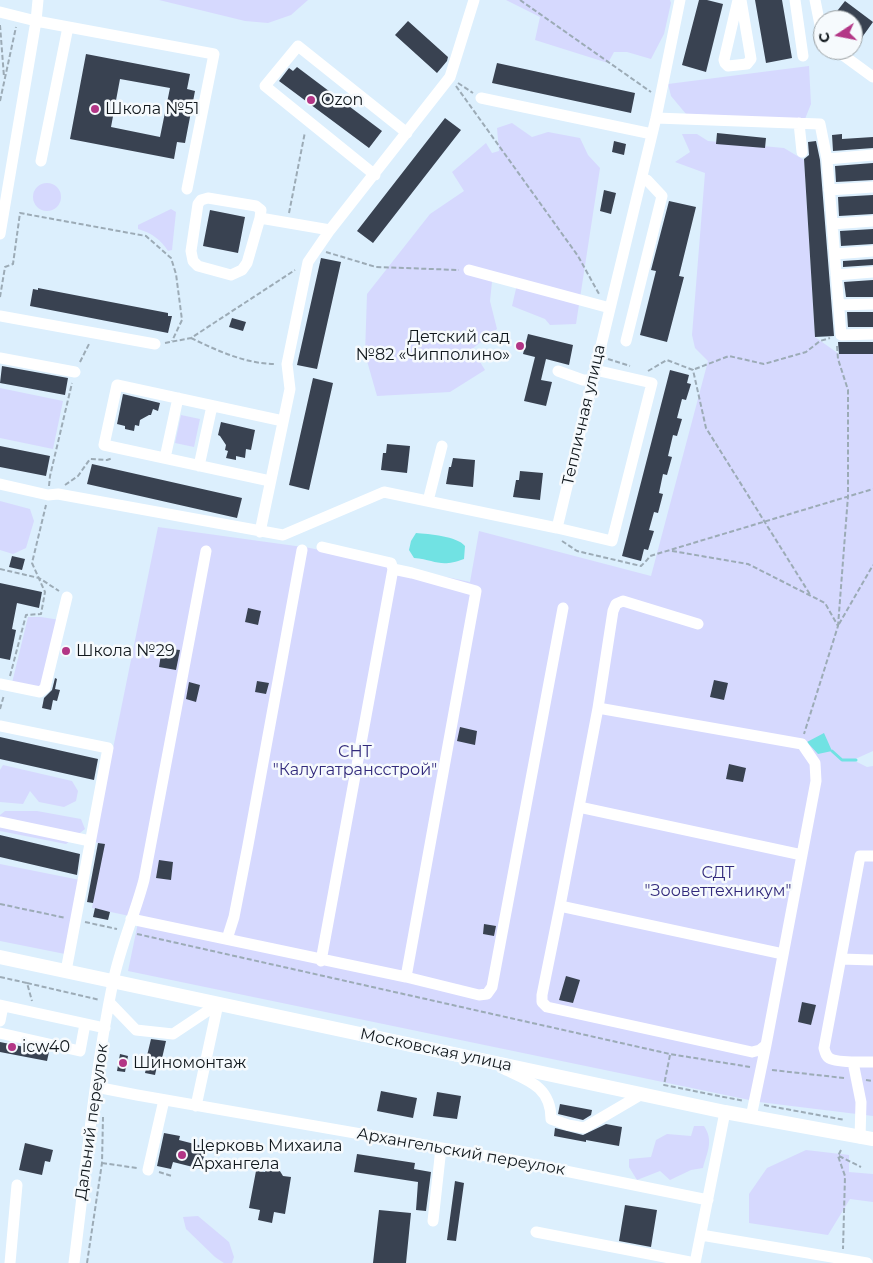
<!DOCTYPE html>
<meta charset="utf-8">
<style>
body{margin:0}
#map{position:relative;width:873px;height:1263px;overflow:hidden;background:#dceffd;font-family:Montserrat,sans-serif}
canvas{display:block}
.north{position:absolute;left:813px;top:10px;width:50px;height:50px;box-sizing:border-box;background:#f6fafd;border:1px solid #9aa0a3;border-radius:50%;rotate:259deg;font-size:14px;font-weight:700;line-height:20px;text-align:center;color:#11181d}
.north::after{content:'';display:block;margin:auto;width:18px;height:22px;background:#b33686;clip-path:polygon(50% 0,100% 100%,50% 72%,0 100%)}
</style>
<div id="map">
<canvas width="873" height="1263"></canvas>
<div class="north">С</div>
</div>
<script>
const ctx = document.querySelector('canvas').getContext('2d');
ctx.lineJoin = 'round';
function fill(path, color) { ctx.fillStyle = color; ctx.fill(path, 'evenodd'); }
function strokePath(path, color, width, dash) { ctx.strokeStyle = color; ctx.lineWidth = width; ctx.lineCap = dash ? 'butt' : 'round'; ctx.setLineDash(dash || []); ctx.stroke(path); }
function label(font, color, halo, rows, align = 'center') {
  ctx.font = font + ' Montserrat,sans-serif'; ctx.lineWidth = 5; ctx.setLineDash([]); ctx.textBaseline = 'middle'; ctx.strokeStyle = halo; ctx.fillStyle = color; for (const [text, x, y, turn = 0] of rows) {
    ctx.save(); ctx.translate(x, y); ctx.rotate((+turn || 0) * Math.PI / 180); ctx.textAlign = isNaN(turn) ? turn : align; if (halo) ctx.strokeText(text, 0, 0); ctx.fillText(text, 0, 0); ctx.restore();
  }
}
const green = new Path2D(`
 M159,0h149l-17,15 -23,8 -23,-2z
 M506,0h164l1,3 -7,31 -13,25 -24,-7h-13l-6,11 -73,-23 5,-23z
 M809,66l2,38 -6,15 -119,-5 -15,-18 -3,-12z
 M512,123l20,14 16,-5 32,6 8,17 12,13 -24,156 -26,1 -5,-6 -33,-13 6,-26 -25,-8 -3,29 7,28 -25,20 13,21 -35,22 -73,4 -12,-42 2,-60 63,-80 34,-23 -12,-19 34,-29 6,10 7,-2 -2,-23z
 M682,134h15l11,7 76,7 20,12 11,177 24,17h34v397l-20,9 14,7 6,-1v350l-114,-14 -631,-131 11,-53 -47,-10 12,-64 -10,-2 64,-315 152,21 160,34 9,-51 172,45 57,-215 -13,-13 -3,-13 13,-162 -30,-11 15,-10z
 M33 197a14 14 0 1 1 28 0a14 14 0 1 1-28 0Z
 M171,209l5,3 -4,38 -4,1c-7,-11 -16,-18 -30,-22v-4z
 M0,388l63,13 -10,48 -53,-11z
 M181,415l19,4 -6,28 -19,-4z
 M0,501l30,8 4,12 -8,27 -13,6 -13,-4z
 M28,617h13l19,3 -17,67 -31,-4z
 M3,765l69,16 6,10 -2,10 -12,6 -25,-5 -9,-11 -7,13 -23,-2v-32z
 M5,811h32l44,8 4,10 -19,15 -66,-13v-16z
 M0,864l80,16 -15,74 -65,-13z
 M694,1126h10c10,15 3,26 -1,42l-12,2 -21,10 -10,-9 -23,9 -8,-13v-8l22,-2 5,-17 11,-6 24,2z
 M806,1150l43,5v17l24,2v28l-23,-3 -22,36 -79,-12v-29l18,-26z
 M198,1216l31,26 5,15 -2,6h-8l-9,-6 -29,-28 -3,-12z`);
const water = new Path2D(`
 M416,533c13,1 41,3 49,13l-1,13c-24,9 -28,1 -50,-1l-5,-8 2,-9z
 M824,733l8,18 -14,3 -11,-12z`);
const stream = new Path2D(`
 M832,751l10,9h14`);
const building = new Path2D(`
 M699,0h8l16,4 -17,68 -24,-7z
 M755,0h27l10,58 -26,5z
 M845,1l28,21 -20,28v-30h-23z
 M408,21l40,36 -1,4 -10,12 -42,-38z
 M86,54l104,20 -3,15 8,2 -10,52 -8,-1 -3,17 -104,-20zM120,79l50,9 -10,49 -49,-10z
 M497,63l138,30 -4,20 -139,-30z
 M297,67l85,64 -13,17 -90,-67 10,-13 4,3z
 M445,118l16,12 -88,113 -16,-12z
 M717,133l49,5 -1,10 -49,-4z
 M842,134v5l31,-2v11l-40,3 -1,-16z
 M614,141l12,3 -2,11 -12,-3z
 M816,141l4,19 14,176 -19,1 -11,-178 5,-4 -1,-13z
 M873,163v17l-37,2 -1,-16z
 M604,190l12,3 -5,21 -11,-3z
 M873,195v19l-34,2 -1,-19z
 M669,201l27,6 -17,69 5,1 -17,65 -27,-7 16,-64 -5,-1z
 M210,210l35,7 -7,36 -35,-7z
 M873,229v15l-32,2 -1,-15z
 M321,258l20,4 -24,107 -20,-4z
 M873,259v6l-30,2v-6z
 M873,280v17h-27l-2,-15z
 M38,288l130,25v3h4l-4,17 -138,-27 3,-17 5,1z
 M847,312h26v15h-25z
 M232,318l14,4 -3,9 -14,-4z
 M528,334l45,11 -4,20 -23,-6 -5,21 11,2 -6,24 -22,-5 11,-44 -12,-3z
 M838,342h35v12h-34z
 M2,366l66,12 -3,17 -65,-12z
 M670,370l19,5 -2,8 4,1 -5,16 -4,-1 -5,19 5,1 -5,17 -4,-1 -5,21 4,1 -5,18 -4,-1 -4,19 4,1 -5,19 -4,-1 -5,18 5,1 -6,19 -4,-1 -3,12 -19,-5z
 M313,378l20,5 -24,107 -20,-5z
 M123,394l37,9 -2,8 -5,-2 -2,6h-2l-9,5 -1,6 -4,-1 -1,6 -9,-2v-3l-8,-2z
 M221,422l34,8 -4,20 -5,-1 -1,9 -9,-2v4l-10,-2 2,-7 -3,-1 1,-5 -6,-9 -2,-1z
 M387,444l23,2 -3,27 -26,-3 2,-17h3z
 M0,446l50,10 -4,20 -46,-9z
 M453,458l22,2 -2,27 -27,-3 3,-17h2z
 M92,464l150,34 -5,20 -150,-34z
 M520,471l23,2 -3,27 -27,-3 3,-17h3z
 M12,556l13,3 -3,11 -13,-3z
 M0,583l42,9 -3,16 -22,-5 -5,26 4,1 -6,30 -10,-2z
 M248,608l13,3 -3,14 -13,-3z
 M162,648l18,2 -4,20 -17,-3z
 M55,678l2,1 -2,10 5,1 -3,11 -4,-1 -2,10 -9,-2 2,-10 8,-8z
 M714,680l14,3 -4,17 -14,-3z
 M257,681l12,2 -3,11 -11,-2z
 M189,682l11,3 -4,17 -10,-3z
 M460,727l17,4 -2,14 -18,-4z
 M0,737l98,22 -4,21 -94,-21z
 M729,764l17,4 -3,14 -17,-3z
 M0,835l80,19 -3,21 -77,-18z
 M98,843l7,1 -12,59 -6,-1z
 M159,860l14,2 -2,18 -15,-2z
 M95,908l15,4 -2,8 -15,-3z
 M484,924l12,2 -2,10 -11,-2z
 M566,976l14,4 -7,23 -14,-3z
 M802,1002l14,3 -5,20 -13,-3z
 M151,1039l15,2 -6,26 -3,-1 -2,9 -10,-2 2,-9h-2z
 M0,1042l49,10 -2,9 -47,-9z
 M120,1054l8,2 -3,16 -8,-1z
 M381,1091l36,7 -4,20 -36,-7z
 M437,1092l24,4 -4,23 -24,-3z
 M560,1104l32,6 -1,5 -8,5 -25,-6z
 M606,1124l16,3 -3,19 -33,-6v2l-32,-6 1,-8 28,7z
 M164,1133l16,3 -1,4 27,7 -5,22 -28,-7 -2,7 -14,-3z
 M25,1143l28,7 -3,12 -5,-1 -3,14 -23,-5z
 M357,1154l58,9 -1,6 17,3 -5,39 -10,-1 2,-28 -64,-10z
 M273,1166l5,2 5,8 8,1 -6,37 -11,-2 -2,11 -14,-3 2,-10 -11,-2 7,-37 9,1 3,-4z
 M455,1181l9,2 -8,58 -9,-1z
 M625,1205l32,5 -6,37 -32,-6z
 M379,1210l32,3 -5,50h-33z`);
const path = new Path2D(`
 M520,0l131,92
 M0,25l4,52
 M458,83l15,10
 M456,86l122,170 21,38
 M0,101l16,-74
 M289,213l16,-81
 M326,252l50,15 83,3
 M0,297l5,-30 8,-3 7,-51 126,23 25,22 5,16 6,46 -10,21
 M191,338c27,13 55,26 85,26
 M165,343l26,-5 104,-68
 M837,346l1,13 10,31v106l-10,130
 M608,359l22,7
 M80,362l10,-20
 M695,369l34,-13 35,8 42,-12 14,-11 10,-3
 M648,371l19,-11 26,10 13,58 105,168
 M65,485l13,-9 12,-17 17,1 6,-2
 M49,486l1,-10 22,-93
 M562,541l15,10 64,15 6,-6 3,-4 223,-67
 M672,551l76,13 77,39 13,23 -34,108
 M0,569l39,9 20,13
 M839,624l34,-59
 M10,676l16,-61 15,-1 4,-22 -13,-29 14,-58
 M0,709l4,-14
 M0,904l66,14
 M85,922l32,7
 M137,934l533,120 80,13
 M0,977l27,6 5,18
 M27,983l73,17
 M670,1055l-6,30 80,16
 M772,1070l72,8
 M866,1080l7,1
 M764,1105l81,15
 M841,1150l-3,6 7,20 -2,73
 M839,1156l22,11
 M102,1163l35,5
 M159,1172l13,4
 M87,1263l15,-100 1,-46`);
const minor = new Path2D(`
 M738,0l-14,60 1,3 3,3 19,-2 4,-5 -10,-59
 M795,0l8,56
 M815,0l8,40
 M0,12l36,9 178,33 -27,135
 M836,50l37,27
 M481,98l171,36
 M656,118l164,6 7,35 14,176 32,-1
 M799,123l3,29
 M827,159l46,-4
 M41,161l27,-134
 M375,175l-110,-89 33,-40 109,87
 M829,190l44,-3
 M260,218l-13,45 -5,7 -11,5 -33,-9 -5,-5 -2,-10 7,-47 3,-4 7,-2 48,8 5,4 -1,8 70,12
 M832,224l41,-3
 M0,234l36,-213 2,-21
 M835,254l38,-3
 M469,270l141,38
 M836,275l37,-3
 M839,305l34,-1
 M0,316l155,28
 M626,341l36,-145 -15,-16h-6
 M0,358l75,14
 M558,371l25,9h10
 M165,458l13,-60
 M199,466l13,-60
 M270,481l-166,-36 13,-60 166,36
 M0,484l48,11 10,-1 225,41 101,-43 173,36 99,-410 24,-118
 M428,501l14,-55
 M557,528l55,13 40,-158 -57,-13
 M260,532l30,-143 -3,-25 21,-102 22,-32 120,-153 24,-77
 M0,684l40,8 5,-4 22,-91
 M598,708l15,-97 3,-7 7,-3 75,23
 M0,726l108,22 -42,223
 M579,807l223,48
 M0,822l90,19
 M873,856h-13l-36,192c1,4 2,9 7,11 10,4 30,3 42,3
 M560,906l223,48
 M131,919l275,58 70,-386 -64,-18 -19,-4
 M227,939l7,-22 14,-72 54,-295
 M841,959l32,1
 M321,961l72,-392 -2,-6 -69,-16
 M406,977l73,18 8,-1 5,-7 71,-379
 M110,1003l26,27 37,4 45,-30
 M0,1005l105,23
 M0,1021l3,-15
 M0,1033l80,18 5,-27
 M853,1062l8,40 -1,36
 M502,1068c25,12 49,18 49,51l17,6 16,3 58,-34
 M96,1087l41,8 379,66 192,39
 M196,1106l22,-102
 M751,1117l15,-72 50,-264 -1,-18 -13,-19 -204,-36 -38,198 -18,89v7l5,5 205,45 8,-2 6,-5
 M148,1170l16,-70
 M433,1221l8,-73
 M536,1232l159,31
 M701,1235l166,28
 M10,1263l7,-78
 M74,1263c12,-94 20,-189 39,-281 7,-35 22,-68 31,-102l62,-329
 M695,1263l30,-151`);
const major = new Path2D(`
 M0,957l725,155 148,27`);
const markers = [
 [311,100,5,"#b33686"],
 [95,109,5,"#b33686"],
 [520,346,5,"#b33686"],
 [66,651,5,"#b33686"],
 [12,1047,5,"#b33686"],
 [123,1063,5,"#b33686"],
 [182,1155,5,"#b33686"]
];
const poiNames = [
 ["Ozon",321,100],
 ["Школа №51",105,109],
 ["Детский сад",510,337,"right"],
 ["№82 «Чипполино»",510,355,"right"],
 ["Школа №29",76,651],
 ["icw40",22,1047],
 ["Шиномонтаж",133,1063],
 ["Церковь Михаила",192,1146],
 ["Архангела",192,1164]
];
const streetNames = [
 ["Тепличная улица",584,415,-77],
 ["Московская улица",436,1050,12],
 ["Дальний переулок",92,1122,-82],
 ["Архангельский переулок",461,1152,10]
];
const parkNames = [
 ["СНТ",355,752],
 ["\"Калугатрансстрой\"",355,770],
 ["СДТ",718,873],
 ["\"Зооветтехникум\"",718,891]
];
fill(green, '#d6d9fe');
fill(water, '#71e2e3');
strokePath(stream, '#71e2e3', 3);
fill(building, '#394251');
strokePath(path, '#9cabb6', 2, [5, 2.5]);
strokePath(minor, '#fff', 11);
strokePath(major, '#fff', 14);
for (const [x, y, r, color] of markers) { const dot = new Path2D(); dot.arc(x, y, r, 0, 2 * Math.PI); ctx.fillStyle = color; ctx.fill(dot); strokePath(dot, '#f6fafd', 2); }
label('16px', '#11181d', '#f6fafd', poiNames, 'left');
label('16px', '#11181d', '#f6fafd', streetNames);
label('16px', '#322a7c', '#f6fafd', parkNames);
</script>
